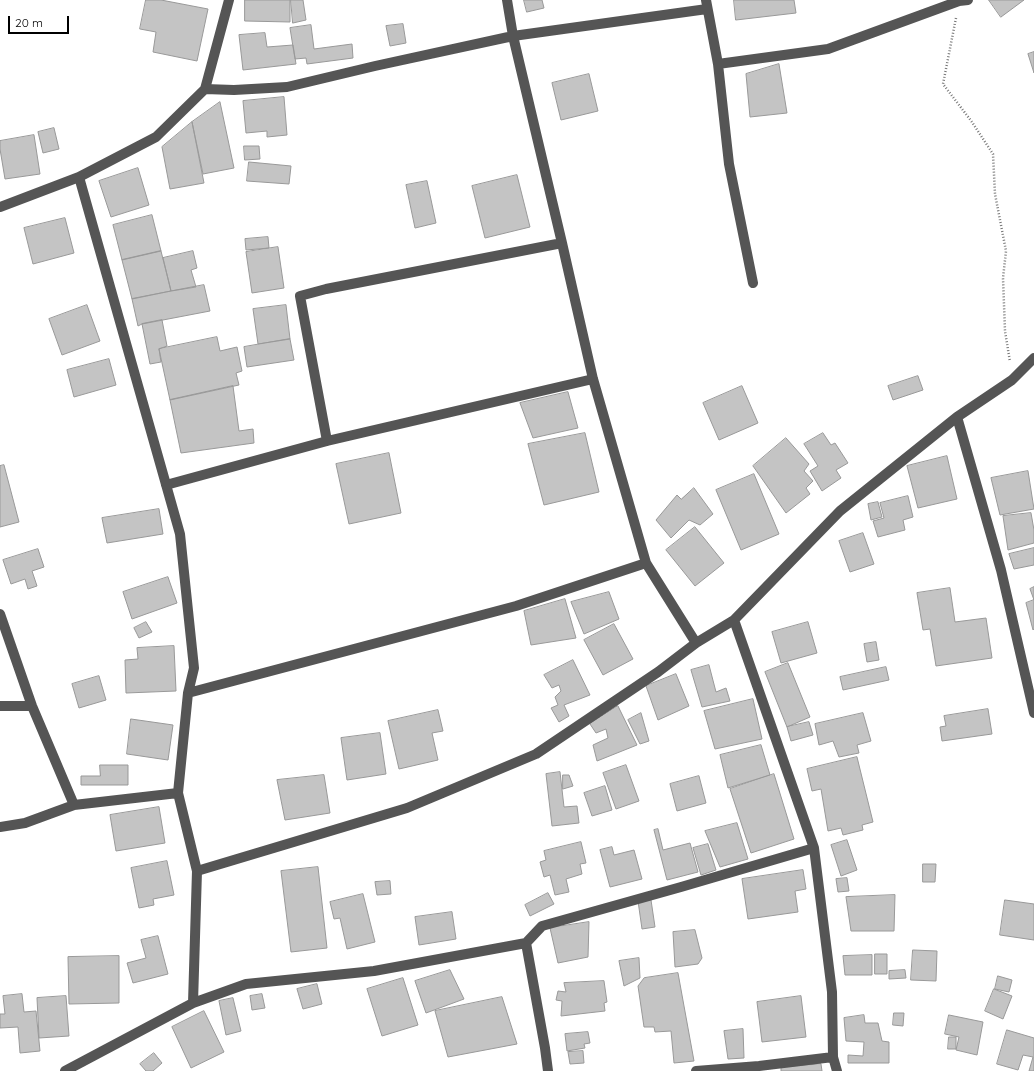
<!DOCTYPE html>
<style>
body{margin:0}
#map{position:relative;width:1034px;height:1071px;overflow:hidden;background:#fff;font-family:Quicksand,sans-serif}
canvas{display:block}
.scale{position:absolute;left:8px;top:16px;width:61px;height:18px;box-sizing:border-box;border:2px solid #000;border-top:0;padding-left:5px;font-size:12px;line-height:14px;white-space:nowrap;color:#000;-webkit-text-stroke:3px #fff;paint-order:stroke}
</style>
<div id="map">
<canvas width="1034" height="1071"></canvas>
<div class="scale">20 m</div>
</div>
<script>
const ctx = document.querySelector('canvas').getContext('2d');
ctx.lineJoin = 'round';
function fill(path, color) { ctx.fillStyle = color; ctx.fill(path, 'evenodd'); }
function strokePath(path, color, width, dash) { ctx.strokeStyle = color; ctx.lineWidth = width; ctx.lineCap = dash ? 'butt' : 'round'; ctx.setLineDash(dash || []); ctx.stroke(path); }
const building = new Path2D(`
 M146,0h15l47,9 -11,52 -44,-9 3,-20 -16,-3z
 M245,0h45v22l-45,-1z
 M291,0h12l3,20 -13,3z
 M524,0h18l2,8 -17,4z
 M734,0h60l2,13 -60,7z
 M989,0h35l-23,17z
 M403,24l3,19 -16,3 -4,-20z
 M311,25l3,24 38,-5 1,14 -46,6 -1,-6 -11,1 -5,-31z
 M265,33l2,14 26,-2 3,19 -53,6 -4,-35z
 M1034,52v21l-6,-19z
 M779,64l8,49 -37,4 -4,-43z
 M589,74l9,37 -37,9 -9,-37z
 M284,97l3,38 -20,2v-6l-21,2 -3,-32z
 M220,102l14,66 -31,6 -11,-52z
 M192,122l12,61 -34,6 -8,-42z
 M54,128l5,21 -16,4 -5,-21z
 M34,135l6,39 -35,5 -5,-30v-8z
 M244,146h15l1,13 -15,1z
 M249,162l42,4 -2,18 -42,-3z
 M138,168l11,37 -38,12 -12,-36z
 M517,175l13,52 -45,11 -13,-52z
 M427,181l9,42 -21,5 -9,-43z
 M152,215l9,36 -39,9 -9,-35z
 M65,218l9,35 -41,11 -9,-36z
 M268,237l1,11 -23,2 -1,-11z
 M278,247l6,41 -32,5 -6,-41z
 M161,251l10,40 -39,8 -10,-39z
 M193,251l4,17 -6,2 5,17 -25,4 -8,-33z
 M204,285l6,26 -68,13 -4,2 -6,-27z
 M87,305l13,36 -38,14 -13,-36z
 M286,305l4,34 -32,5 -5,-35z
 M162,320l5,26 -8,3 2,13 -11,2 -8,-40z
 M217,337l3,14 17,-4 5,24 -6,2 3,12 -69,15 -11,-51z
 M290,339l4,21 -47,7 -3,-20z
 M109,359l7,26 -42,12 -7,-27z
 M918,376l5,14 -30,10 -5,-14z
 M233,386l6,45 14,-2 1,14 -73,10 -11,-53z
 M742,386l16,37 -39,17 -16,-37z
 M568,392l10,36 -45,10 -13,-35z
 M585,433l14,59 -55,13 -16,-61z
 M823,433l8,12 4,-2 13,20 -12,7 5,8 -19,13 -12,-20 8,-5 -14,-22z
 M786,438l23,26 -5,7 9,10 -7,7 4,6 -24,19 -33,-47z
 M389,453l12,60 -52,11 -13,-60z
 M947,456l10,43 -39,9 -11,-42z
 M4,465l15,57 -19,5v-61z
 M1028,471l6,38 -34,6 -9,-37z
 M754,474l25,60 -38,16 -25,-60z
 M694,488l19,26 -13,11 -11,-5 -18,18 -15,-18 21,-25 4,4z
 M908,496l5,21 -10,3 2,10 -27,7 -5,-16 11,-3 -4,-15z
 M878,502l4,15 -11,3 -3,-16z
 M159,509l4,25 -56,9 -5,-25z
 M1031,513l3,17v13l-26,7 -5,-34z
 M695,527l29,36 -29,23 -29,-36z
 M863,533l11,31 -24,8 -11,-31z
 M1034,548v17l-20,4 -5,-15z
 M38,549l6,18 -12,4 5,15 -9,3 -3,-10 -14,5 -8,-24z
 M168,577l9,26 -45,16 -9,-27z
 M1034,587v13l-4,-11z
 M950,588l5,34 31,-4 6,40 -56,8 -6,-37 -7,1 -6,-37z
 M609,592l10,27 -35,15 -13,-32z
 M565,599l11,39 -45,7 -7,-34z
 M1034,600v29l-1,1 -7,-27z
 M146,622l6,10 -13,6 -5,-10z
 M808,622l9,31 -36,10 -9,-31z
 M614,624l19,35 -30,16 -19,-35z
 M876,642l3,18 -12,2 -3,-18z
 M174,646l2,45 -50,2 -1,-33 13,-1 -1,-11z
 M573,660l17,35 -26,10 5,11 -10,6 -8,-14 7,-3 -3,-8 6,-6 -2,-6 -7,3 -8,-13z
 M788,663l22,54 -23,10 -22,-55z
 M709,665l7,27 10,-4 4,13 -28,6 -11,-37z
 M886,667l3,13 -46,10 -3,-13z
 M676,674l13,32 -31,14 -12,-34z
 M99,676l7,24 -27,8 -7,-24z
 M753,699l9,40 -47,10 -11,-38z
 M618,706l19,39 -40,16 -4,-16 15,-7 -2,-9 -10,4 -6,-9z
 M988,709l4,25 -50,7 -2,-14 6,-1 -2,-10z
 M438,710l5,21 -11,2 6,27 -39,9 -11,-48z
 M641,713l8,28 -9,3 -12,-24z
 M863,713l8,28 -14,4 2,8 -20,4 -6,-16 -14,4 -4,-21z
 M131,719l42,6 -5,35 -41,-6z
 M809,722l4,13 -22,6 -4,-14z
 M380,733l6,41 -39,6 -6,-42z
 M761,745l9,30 -42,13 -8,-33z
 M857,757l16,65 -11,3 1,5 -20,5 -2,-7 -13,3 -7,-42 -9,2 -5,-22z
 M100,765h28v20h-47v-9h19z
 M626,765l13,36 -23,8 -13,-36z
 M560,772l4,35 13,-1 2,17 -27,3 -6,-52z
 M774,774l20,65 -43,14 -21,-64z
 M324,775l6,38 -45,7 -8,-40z
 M563,775h6l4,11 -10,3z
 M699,776l7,27 -29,8 -7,-27z
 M605,786l7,24 -20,6 -8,-23z
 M159,807l6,36 -49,8 -6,-36z
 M737,823l11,36 -28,8 -15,-36z
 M658,829l5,21 27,-7 8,29 -31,8 -13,-50z
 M847,840l10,30 -16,6 -10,-31z
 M581,842l5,21 -6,1 2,10 -16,5 3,13 -14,3 -5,-20 -6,2 -4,-15 6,-2 -2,-9z
 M708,844l8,26 -15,5 -8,-27z
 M612,847l2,8 20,-5 8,29 -32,8 -10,-37z
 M167,861l7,34 -21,4 1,6 -15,3 -8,-40z
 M923,864h13l-1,18h-12z
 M318,867l9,81 -36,4 -10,-81z
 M803,870l3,19 -11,2 3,21 -50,7 -6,-40z
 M847,878l2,13 -11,1 -2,-13z
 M390,881l1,13 -14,1 -2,-13z
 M548,893l6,11 -24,12 -5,-11z
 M363,894l12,48 -28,7 -7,-31 -6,1 -4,-17z
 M895,895l-1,36h-43l-5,-34z
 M651,900l4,27 -13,2 -4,-28z
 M1005,900l29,4v36l-34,-5z
 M452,912l4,27 -37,6 -4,-28z
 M589,922l-1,35 -30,6 -8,-35z
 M695,930l7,28 -4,6 -23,3 -2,-35z
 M158,936l10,38 -35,9 -6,-20 19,-5 -5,-18z
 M913,950l24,1 -1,30 -25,-1z
 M875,954h12v20h-12z
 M872,955v20h-27l-2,-19z
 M119,956v47l-50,1 -1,-47z
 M639,958l1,20 -16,8 -5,-25z
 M450,970l14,29 -38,14 -11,-32z
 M905,970l1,8 -17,1v-8z
 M678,973l16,88 -20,2 -3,-32 -16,1 -1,-5h-10l-6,-41 6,-8z
 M998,976l14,4 -3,12 -14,-3z
 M403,978l15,47 -36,11 -15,-47z
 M604,981l3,21 -3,1 1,8 -44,5 1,-15 -6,-1 2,-9 8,1 -2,-9z
 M317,984l5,20 -19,5 -6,-20z
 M994,989l18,7 -9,23 -18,-8z
 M22,994l2,18 12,-1 4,40 -20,2 -2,-26 -18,1v-14h5l-2,-18z
 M262,994l3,14 -13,2 -2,-14z
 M66,996l3,40 -30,2 -2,-40z
 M801,996l5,41 -44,5 -5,-40z
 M502,997l15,47 -69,13 -13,-46z
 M233,998l8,33 -15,4 -7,-34z
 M204,1011l20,41 -33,16 -19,-41z
 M894,1013h10l-1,13 -10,-1z
 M864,1015l1,8h13l4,18 7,1v21h-41v-8l15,1 1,-14 -18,-1 -2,-23z
 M949,1015l34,7 -6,33 -21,-5 3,-13 -14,-3z
 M743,1029l1,29 -16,1 -4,-28z
 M1007,1030l27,8v33h-5l4,-14 -10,-2 -5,15 -21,-6z
 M588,1032l2,11 -6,1 1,4 -18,3 -2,-17z
 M949,1037h7v12h-8z
 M583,1051l1,12 -14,1 -2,-12z
 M154,1053l8,10 -9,8h-7l-6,-7z
 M821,1064l1,7h-41v-3z`);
const path = new Path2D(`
 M956,18l-13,66 29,38 21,32 2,40 11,57 -3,27 2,53 5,31`);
const minor = new Path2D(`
 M507,0l6,36 49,207 31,136 53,184 50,80
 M706,0l12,64 110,-15 131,-48 9,-1
 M718,64l11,100 24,119
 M205,89l29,1 53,-3 88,-21 138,-30 194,-27
 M79,177l101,357 14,134 -6,25 -10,100 19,78 -4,132
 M0,207l79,-30 77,-40 49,-48 24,-89
 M957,417l44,153 33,143
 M327,441l-27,-145 26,-7 236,-46
 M166,485l161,-44 266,-62
 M0,614l32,92 42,99
 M734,620l80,228 18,144 1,65
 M188,693l328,-87 130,-43
 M0,706h32
 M0,827l25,-4 49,-18 104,-12
 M197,871l210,-63 129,-54 122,-82 38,-29 38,-23 106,-109 117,-94 55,-37 22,-22
 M526,943l19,105 3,23
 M65,1071l128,-68 53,-19 128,-13 152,-28 16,-17 139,-39 133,-39
 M696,1071l63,-5 74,-9 4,14`);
fill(building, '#c4c4c4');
strokePath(building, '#999', 1);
strokePath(path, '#777', 2.5, [1, 2]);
strokePath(minor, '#555', 10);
</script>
